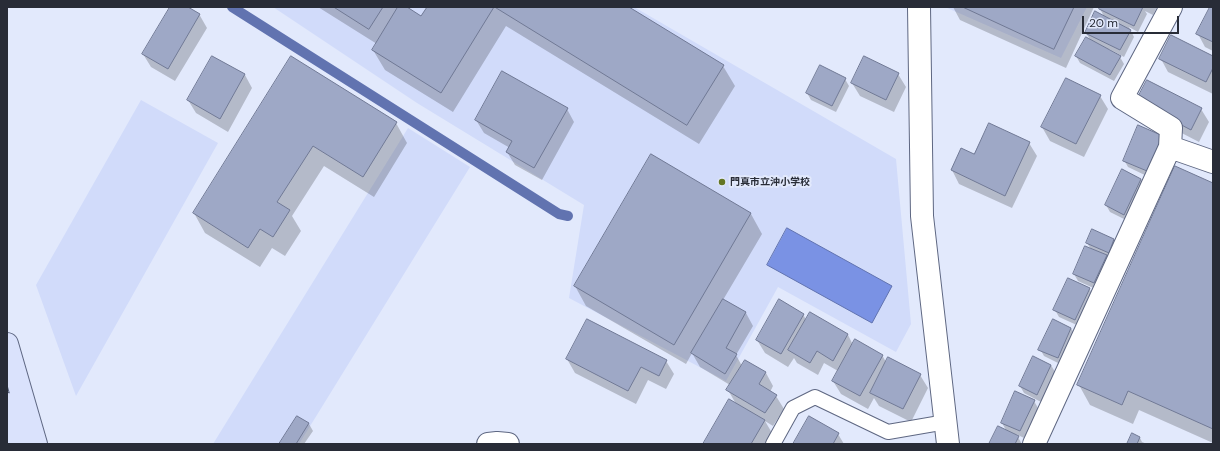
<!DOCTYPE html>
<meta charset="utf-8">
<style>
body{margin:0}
#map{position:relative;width:1220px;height:451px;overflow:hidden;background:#e2e9fc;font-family:"DM Sans",sans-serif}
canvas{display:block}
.frame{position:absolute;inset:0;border:8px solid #282c37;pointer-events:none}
.scale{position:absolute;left:1082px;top:16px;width:97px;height:18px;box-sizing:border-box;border:2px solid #282c37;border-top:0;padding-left:5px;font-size:12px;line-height:14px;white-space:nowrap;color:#282c37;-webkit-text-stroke:3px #e2e9fc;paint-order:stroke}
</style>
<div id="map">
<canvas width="1220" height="451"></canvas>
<div class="frame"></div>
<div class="scale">20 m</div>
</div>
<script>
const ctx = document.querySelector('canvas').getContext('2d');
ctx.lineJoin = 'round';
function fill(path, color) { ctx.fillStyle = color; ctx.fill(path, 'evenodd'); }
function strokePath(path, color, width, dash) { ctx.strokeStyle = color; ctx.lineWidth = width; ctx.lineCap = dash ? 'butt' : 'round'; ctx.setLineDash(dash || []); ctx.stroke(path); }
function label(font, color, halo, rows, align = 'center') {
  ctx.font = font + ' "DM Sans","Noto Sans JP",sans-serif'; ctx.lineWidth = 4; ctx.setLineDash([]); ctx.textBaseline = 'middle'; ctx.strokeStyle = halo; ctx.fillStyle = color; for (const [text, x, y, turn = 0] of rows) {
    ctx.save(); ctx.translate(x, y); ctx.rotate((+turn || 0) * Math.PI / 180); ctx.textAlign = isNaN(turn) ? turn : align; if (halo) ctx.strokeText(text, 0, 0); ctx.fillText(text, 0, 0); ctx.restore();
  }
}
const built = new Path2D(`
 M273,7h361l262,152 15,165 -15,28 -118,-65 -52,94 -157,-83 15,-93 -167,-102z
 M945,7h142l-26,51z
 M141,100l77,43 -142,253 -40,-111z
 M408,128l62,39 -171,277h-86z`);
const water = new Path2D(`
 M787,228l105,58 -20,37 -105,-58z`);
const shadow = new Path2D(`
 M171,7h15l13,7 8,14 -32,53 -24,-14 -8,-13z
 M318,7h87l17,10 6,-10h199l96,59 12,20 -36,58 -193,-118 -53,86 -68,-42 -12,-20 4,-6z
 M953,7h141l-28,61 -106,-48z
 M1101,7h56l-4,8 -8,-4 2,3 -9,18 -9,-5 5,10 -10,20 -15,-8v2l11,6 4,7 -10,17 -34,-18 -4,-7 15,-15 -5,-8 19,-15 -5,-9z
 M1211,7h2v44l-8,-4 -7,-13z
 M213,57l32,18 7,13 -24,44 -32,-19 -8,-13z
 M1213,57v37l-45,-22 -7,-13z
 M291,58l105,65 11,20 -33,54 -50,-31 -32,50 9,15 -16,25 -13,-8 -12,19 -55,-34 -11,-20z
 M864,58l34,16 8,13 -12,25 -34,-16 -8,-13z
 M845,79l4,7 -13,26 -25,-12 -4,-7z
 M1100,96l8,13 -24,48 -34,-16 -8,-14z
 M567,109l7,13 -32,58 -27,-15 -8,-13 3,-4 -26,-15 -8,-13z
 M1201,109l8,13 -10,20 -54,-28z
 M1139,126l12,52 -23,-11 -4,-7z
 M1029,143l8,13 -25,52 -53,-24 -7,-14 23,-14z
 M651,156l100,58 11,20 -39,66 23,13 7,13 -17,29 6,11 3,-5 21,12 7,13 -3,6 6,4 8,13 -11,17 -8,-5 7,12 -6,11h-62l32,-40 -8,-14 2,-5 -30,-18 -8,-14 -6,11 -100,-58 -11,-20z
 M1141,179l4,7 -17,35 -18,-9 -4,-7z
 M1213,184v259l-74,-33 -6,14 -43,-19 -11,-20z
 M1114,240l4,7 -5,12 -7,-3 4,7 -12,27 -20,-9 -4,-7 17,-25 -4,-6z
 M1089,288l4,7 -14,31 -20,-9 -4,-7z
 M803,314l3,6 4,-6 38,21 5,10 29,10 4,7 34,13 8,13 -17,34 -32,-16 -5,-8 -6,11 -27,-15 -8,-13 5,-10 -14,-8 -6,12 -21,-12 -3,-5 -6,9 -23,-14 -8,-13z
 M1071,328l4,7 -13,30 -18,-9 -4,-7z
 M567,359l99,2 8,13 -8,15 -18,-9 -12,24 -61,-31z
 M1051,365l4,7 -14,30 -17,-9 -4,-7z
 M1034,401l4,7 -14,30 -8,-4 6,10h-32l17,-12 -5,-9z
 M297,417l12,7 4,7 -9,13h-24z
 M838,434l6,10h-49z
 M1140,438l2,4 5,2h-19z`);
const stream = new Path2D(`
 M232,7l327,207 9,2`);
const building = new Path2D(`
 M170,7h18l12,7 -32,55 -26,-15z
 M334,7h49l-14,22z
 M398,7h9l14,9 6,-9h67l-53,86 -69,-43z
 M495,7h134l95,58 -37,60z
 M963,7h111l-20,42z
 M1100,7h43l-9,19 -35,-17z
 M1210,7h3v35l-17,-8z
 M1095,11l36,19 -11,20 -35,-17z
 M1171,35l42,21v12l-7,14 -47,-23z
 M1086,37l35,19 -11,19 -35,-19z
 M212,56l33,18 -25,45 -33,-19z
 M291,56l106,66 -34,55 -50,-31 -36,56 13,8 -17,27 -13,-8 -12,19 -55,-35z
 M864,56l35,17 -13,27 -35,-17z
 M820,65l26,13 -14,28 -26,-13z
 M502,71l66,37 -34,60 -28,-16 6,-11 -37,-21z
 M1066,78l35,17 -25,49 -35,-17z
 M1147,80l55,28 -11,22 -55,-29z
 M989,123l41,19 -25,54 -54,-26 10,-22 13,6z
 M1138,125l25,11 -16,35 -24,-10z
 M651,154l100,59 -77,132 -100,-59z
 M1175,166l38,17v246l-85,-38 -6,14 -45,-20z
 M1122,169l19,10 -17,36 -19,-10z
 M1092,229l22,10 -5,14 -23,-10z
 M1085,246l22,9 -13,28 -21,-9z
 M1068,278l22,10 -15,32 -22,-10z
 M723,299l23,13 -20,36 11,6 -12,20 -34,-21z
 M779,299l25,15 -23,40 -25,-14z
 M810,312l38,22 -15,27 -16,-10 -7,12 -22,-13z
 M587,319l80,41 -8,16 -18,-9 -13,24 -62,-32z
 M1053,319l18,9 -13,30 -20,-8z
 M855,339l28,16 -23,41 -28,-15z
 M1033,356l18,9 -14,30 -18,-9z
 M888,357l33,17 -18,35 -33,-16z
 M745,360l21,12 -7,12 18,11 -12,18 -39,-23z
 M1015,391l20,9 -15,31 -19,-8z
 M729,399l36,21 -14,24h-48z
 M297,416l12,7 -13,21h-17z
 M809,416l30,17 -6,11h-40z
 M998,426l21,10 -4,8h-26z
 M1132,433l8,4 -3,7h-10z`);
const lane = new Path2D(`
 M773,444l20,-36 22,-11 73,35 58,-10`);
const street = new Path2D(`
 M919,7l3,209 26,228
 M1170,147l1,-19 -49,-30 49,-91
 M488,444l9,-1 11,1
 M1034,444l136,-297 43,15`);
const secondary = new Path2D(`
 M7,344l29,100
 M7,404l6,19 1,21`);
const markers = [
 [722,182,4,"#647624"]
];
const poiNames = [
 ["門真市立沖小学校",730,182]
];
fill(built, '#d1dbfa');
fill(water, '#7a92e4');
strokePath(water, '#6173b0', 1);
fill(shadow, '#0003');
strokePath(stream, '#6173b0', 10);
fill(building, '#9ea8c6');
strokePath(building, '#707995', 1);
strokePath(lane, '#5e6782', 16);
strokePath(street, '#5e6782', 24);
strokePath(secondary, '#5e6782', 24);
strokePath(lane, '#fff', 14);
strokePath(street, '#fff', 22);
strokePath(secondary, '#dae2fc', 22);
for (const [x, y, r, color] of markers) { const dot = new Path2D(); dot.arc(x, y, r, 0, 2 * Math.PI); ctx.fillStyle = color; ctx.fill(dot); strokePath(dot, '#e2e9fc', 1.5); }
label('bold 10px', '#282c37', '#e2e9fc', poiNames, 'left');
</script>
